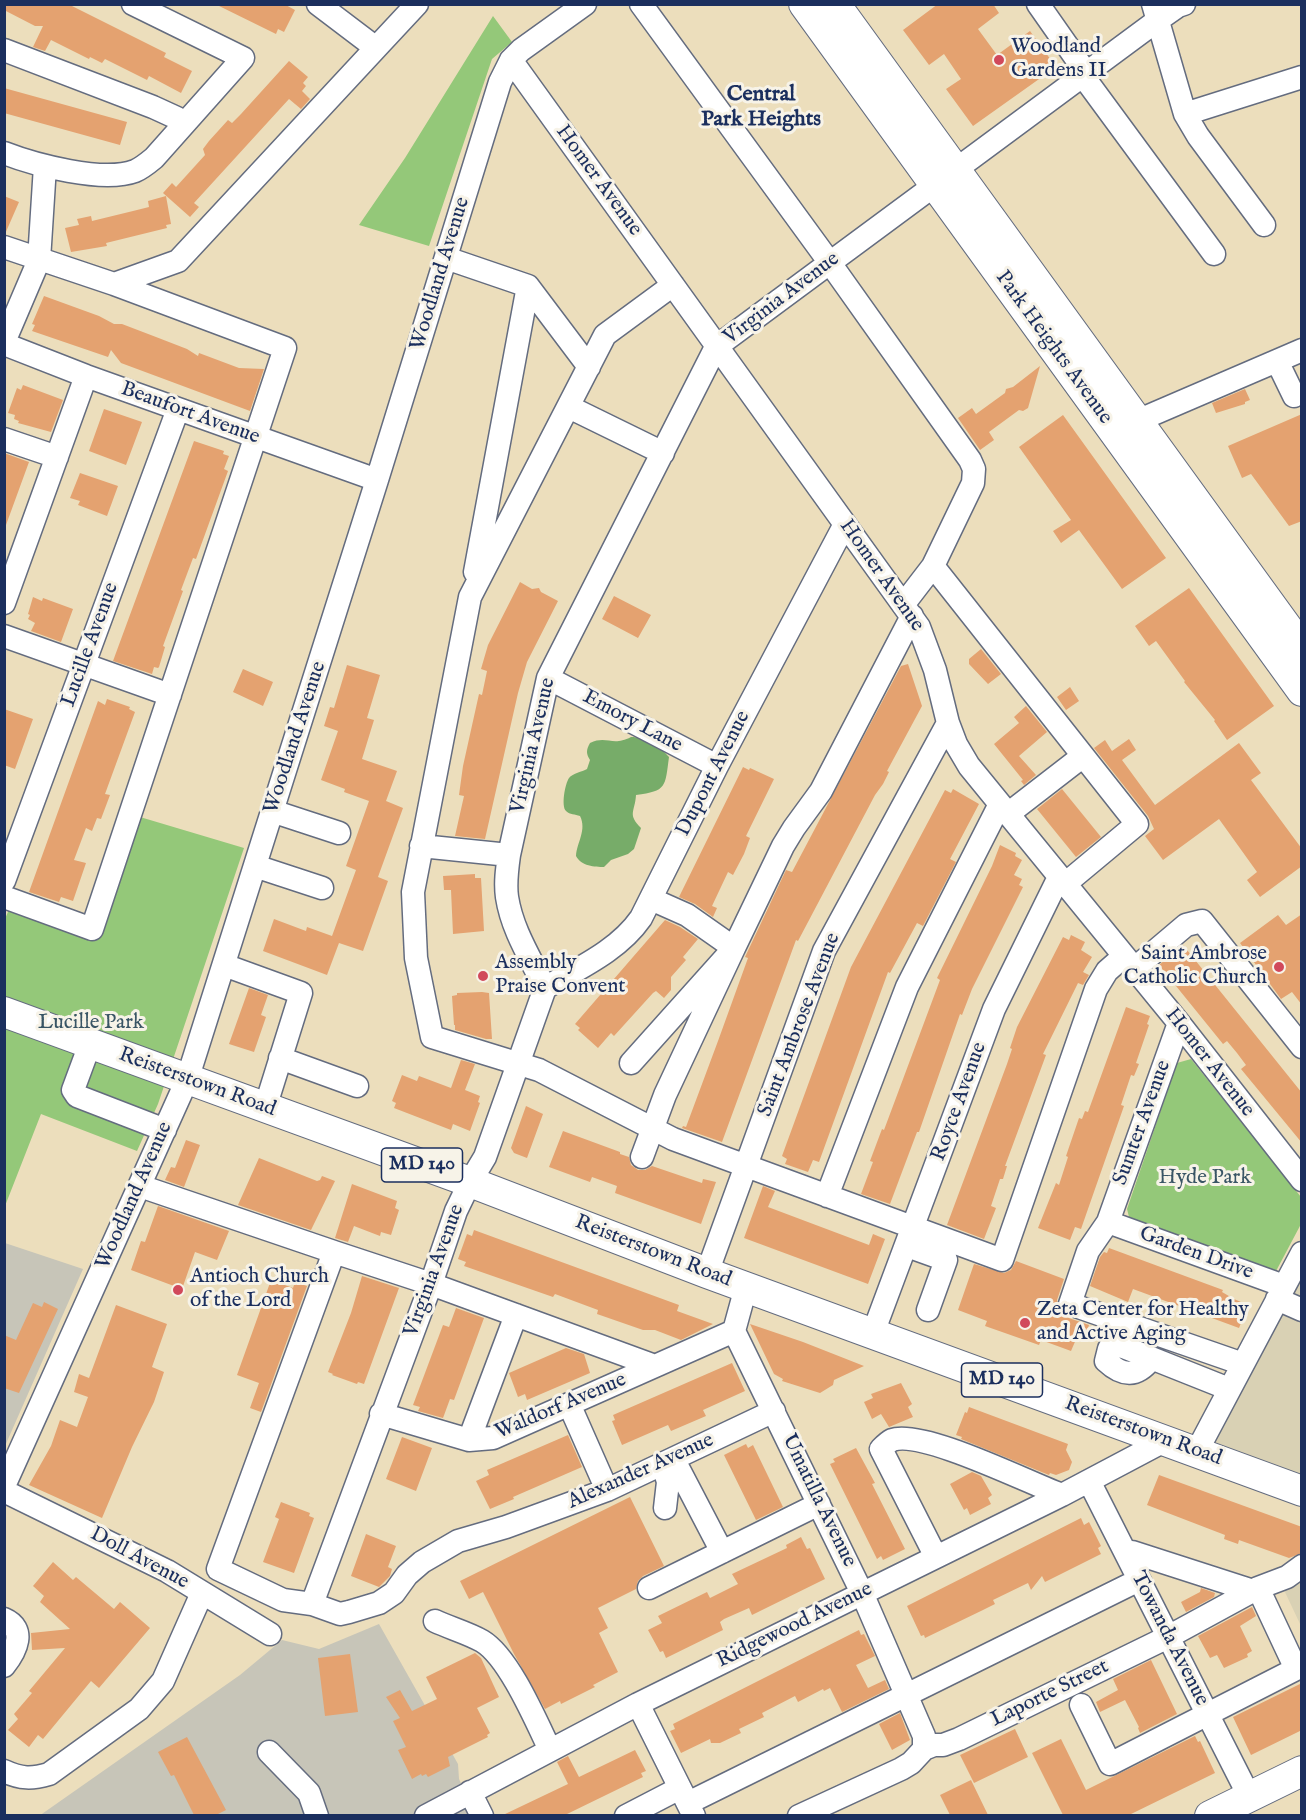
<!DOCTYPE html>
<style>
body{margin:0}
#map{position:relative;width:1306px;height:1820px;overflow:hidden;background:#ecdebc;font-family:"IM FELL English",serif}
canvas{display:block}
.frame{position:absolute;inset:0;border:6px solid #1b2f5e;pointer-events:none}
</style>
<div id="map">
<canvas width="1306" height="1820"></canvas>
<div class="frame"></div>
</div>
<script>
const ctx = document.querySelector('canvas').getContext('2d');
ctx.lineJoin = 'round';
function fill(path, color) { ctx.fillStyle = color; ctx.fill(path, 'evenodd'); }
function strokePath(path, color, width, dash) { ctx.strokeStyle = color; ctx.lineWidth = width; ctx.lineCap = dash ? 'butt' : 'round'; ctx.setLineDash(dash || []); ctx.stroke(path); }
function label(font, color, halo, rows, align = 'center') {
  ctx.font = font + ' "IM FELL English",serif'; ctx.lineWidth = 6; ctx.setLineDash([]); ctx.textBaseline = 'middle'; ctx.strokeStyle = halo; ctx.fillStyle = color; for (const [text, x, y, turn = 0] of rows) {
    ctx.save(); ctx.translate(x, y); ctx.rotate((+turn || 0) * Math.PI / 180); ctx.textAlign = isNaN(turn) ? turn : align; if (halo) ctx.strokeText(text, 0, 0); ctx.fillText(text, 0, 0); ctx.restore();
  }
}
const built = new Path2D(`
 M1301,1254v239l-105,-38z
 M1301,1567v59l-17,-36z`);
const industrial = new Path2D(`
 M5,1243l78,26 -78,177z
 M379,1624l79,140 1,15 17,36 -437,1 201,-141 42,-35 37,9z`);
const green = new Path2D(`
 M493,16l19,26 -20,17 -63,187 -70,-21 46,-67z
 M140,817l104,31 -86,256 -21,47 -96,-37 -36,92 -1,-285 7,-16 88,32 26,-70z
 M1191,1059l110,138v27l-26,49 -146,-56 -2,-8 50,-146z`);
const forest = new Path2D(`
 M631,737c13,0 30,10 38,20 -4,30 -2,34 -33,38 -1,17 -9,19 5,33l-7,21 -6,5 -17,6 -7,7c-9,0 -23,-1 -28,-11 1,-14 11,-26 4,-40 -5,-2 -10,-1 -14,-5 -5,-5 -1,-27 3,-33 4,-5 13,-6 18,-9l3,-9c-4,-6 -4,-10 0,-17 17,-8 22,4 41,-6z`);
const building = new Path2D(`
 M4,4h64l98,49 -2,4 28,14 -11,22 -32,-17 -2,4 -42,-21 -3,4 -12,-6 -1,2 -38,-19 -6,11 -12,-4 10,-21h-8l-31,-16z
 M215,4h69l11,6 -11,22 -6,-3 -2,5z
 M938,4h55l6,9 -21,16 19,26 33,-24 26,36 -83,59 -27,-37 15,-10 -17,-25 -15,11 -26,-35z
 M289,61l19,16 -5,6 3,3 -4,5 8,8 -9,10 -12,-10 -95,104 5,4 -9,10 -27,-24 9,-10 4,4 29,-32 -2,-6 6,-8 19,-21 4,3 9,-9z
 M4,88l123,34 -7,23 -116,-32z
 M4,196l15,6 -14,32h-1z
 M166,196l5,28 -5,1 1,3 -61,15 1,3 -36,6 -6,-24 14,-3 -2,-6 14,-3 1,5 41,-10 16,-4 -1,-6z
 M44,296l55,20 15,8h8l34,13 31,12 11,7 1,-3 40,15 25,1 -14,42 -129,-48 -10,-13 -3,7 -76,-26 3,-6 -3,-1z
 M1040,366l-12,42 -5,3 -4,-1 -30,22 5,8 -14,10 -22,-32 14,-10 4,6 29,-21 1,-4 7,-2z
 M23,385l40,15 -12,32 -33,-9 1,-2 -5,-2 1,-4 -7,-2 9,-25 4,2z
 M1245,389l5,11 -5,2v2l-29,9 -4,-10z
 M104,409l38,13 -16,43 -37,-14z
 M1302,414v107l-13,5 -38,-52 -9,4 -14,-32z
 M1063,415l103,143 -44,31 -43,-59 -18,13 -8,-12 18,-11 -52,-73z
 M194,441l30,10 -1,3 6,2 -5,13 4,2 -32,88 -3,-1 -12,32 2,1 -20,55 2,1 -6,20 -1,1 -4,-1 -2,7 -39,-13z
 M4,453l25,9 -23,63 -2,-1z
 M80,473l38,13 -11,30 -29,-11 2,-4 -10,-3z
 M520,582l12,7 7,-1 2,4 17,9 -31,61 -9,31 -33,146 -30,-3 9,-40 -5,-1 4,-29 16,-72 3,1 5,-24 -6,-2 7,-24z
 M1189,588l85,118 -47,34 -13,-19 1,-1 -31,-38 1,-1 -29,-40 -7,5 -14,-20z
 M614,596l37,19 -13,23 -36,-19z
 M33,597l9,4 1,-3 30,11 -12,33 -30,-11 4,-8 -7,-4 2,-4 -2,-1z
 M981,649l20,25 -13,10 -19,-20v-5z
 M908,664l14,42 -35,65 2,1 -6,12 -8,11 -77,146 -2,-1 -74,202 -40,-14 1,-2 3,1 32,-86 30,-83 -3,-1 41,-87 6,2 109,-206z
 M347,665l33,10 -13,43 7,2 -12,39 35,12 -11,30 17,7 -25,69 10,4 -25,70 -24,-8 -12,32 -64,-24 11,-32 32,12 1,-4 25,9 24,-66 -10,-4 23,-65 -25,-9 1,-3 -24,-9 17,-49 -14,-5 6,-19 4,1z
 M243,669l30,13 -10,24 -30,-14z
 M1070,687l9,14 -13,9 -9,-13z
 M107,699l23,8 -1,2 6,3 -30,82 5,1 -9,24 -4,-1 -5,13 -6,-3 -12,32 12,3 -13,38 -12,-4 -2,5 -30,-10 69,-191 7,4z
 M1026,706l21,26 -28,24 17,19 -12,10 -3,-4 2,-1 -29,-36 25,-21 -5,-6z
 M4,709l29,10 -18,50 -11,-4z
 M1129,739l7,11 -14,10 33,45 84,-62 22,30 -10,7 51,69v17l-42,31 -13,-17 10,-8 -38,-53 -56,41 -18,-24 9,-7 -6,-13 -54,-68 11,-8 7,11z
 M743,767l6,3 1,-2 24,11 -28,57 4,2 -6,16 -11,21 -5,-3 -16,34 5,2 -4,9 -18,-13 -16,-7z
 M953,789l26,15 -29,55 6,3 -33,64 -6,-3 -27,50 -2,-1 -69,190 -6,-2 -5,12 -23,-8 2,-5 -5,-3 69,-189 94,-177 6,3z
 M1062,789l39,48 -25,20 -39,-48z
 M1000,845l16,8 -1,3 7,4 -8,15 8,4 -3,6 4,2 -51,102 -10,26 -2,-1 -41,118h-2l-27,72 -29,-10 12,-32 -3,-1 12,-32 2,1 56,-150 -3,-2 55,-112z
 M475,874v4h6l3,53 -31,3 -2,-44h-7l-1,-14z
 M1302,914v91l-10,-13 -11,7 -41,-56 38,-28 8,10z
 M665,920l15,7 18,12 -15,18 3,3 -15,17v13l-7,8 -8,-7 -3,2 -39,43 -3,-3 -13,15 -20,-18 2,-2 -5,-4z
 M1071,935l14,7 -4,8 11,7 -9,15 6,3 -6,10 -5,-2 -35,71 3,1 -41,111h2l-4,13h-3l-9,27 5,2 -12,31 -37,-14 60,-161 5,-15 -2,-1 7,-21 46,-90 6,3z
 M1183,945l119,148v50l-61,-74 5,-4 -9,-12 -10,-12 -4,3 -64,-79z
 M249,988l19,7 -7,20 5,2 -12,35 -25,-8z
 M482,992l7,1 3,46h-6l-31,-9v-5h-1l-2,-29 5,-1v-2z
 M1126,1007l24,9 -3,8 2,1 -13,38 3,1 -5,12 -3,-1 -10,30 3,1 -43,123 -6,-2 -5,13 -32,-12 18,-45 3,2 9,-28 -2,-1 13,-38 3,1 3,-8 3,1z
 M461,1060l14,4 -10,26 15,6 -2,6 2,1 -10,28 -17,-7 -2,6 -57,-22 2,-5 -4,-2 10,-26 15,6 2,-5 32,12z
 M526,1106l17,8 -16,44 -13,-5 -3,-5z
 M563,1131l57,21v2l9,3 2,8 7,5h7l7,-4 50,17 1,-4 13,3 -15,42 -86,-31 2,-7 -25,-9 -2,5 -41,-15z
 M186,1140l14,5 -16,42 -19,-7 6,-13 4,1z
 M259,1158l58,23 3,-1 2,-4 13,5 -24,49 -73,-25z
 M352,1184l45,17 -2,7 4,2 -8,25 -10,-3 -1,4 -26,-10 -6,16 -13,-4z
 M763,1186l12,5 -7,16 101,38 4,-11 12,5 -17,45 -124,-46z
 M158,1206l71,25 -12,29 -22,-8 -13,37 -51,-19 10,-29 4,1z
 M474,1230l205,75 -2,6 36,13 -32,16 -26,-10h-12l-46,-16 1,-4 -43,-16 -2,3 -89,-31 2,-4 -8,-3 9,-25 5,2z
 M1109,1248l114,42 -1,2 12,7 14,6 -9,23 -106,-39 -5,13 -38,-16 10,-29 4,-5 3,1z
 M1016,1261l48,18 -7,21 2,12 7,5 23,8 -5,15 -7,-3 -6,14 -30,-11 -2,5 -54,-19 2,-5 -29,-11 16,-46 30,9 7,-3z
 M362,1276l37,12 -35,96 -6,-2 -1,2 -25,-9 1,-1 -5,-2 23,-59z
 M271,1280l22,8 2,-6 12,4 -46,126 -11,-4 9,-25 -22,-8z
 M44,1302l14,7 -39,84 -15,-5v-53l12,5 17,-37 9,4z
 M116,1305l51,19 -15,43 12,5 -10,30 -22,45 -30,71 -73,-33 22,-39 9,-26 17,7 11,-30 -14,-5 5,-18 10,4z
 M456,1308l28,10 -30,82 -4,-1 -7,19 -25,-7 2,-4 -7,-2 30,-80 6,2z
 M750,1324l53,18 61,24 -30,14 -1,5 -13,8 -38,-12 1,-2 -9,-5z
 M566,1348l18,6 6,19 -63,27 -2,-6 -7,3 -9,-24z
 M732,1363l13,28 -42,19 3,6 -35,15 -3,-6 -46,20 -10,-24 3,-1 -2,-5z
 M901,1383l11,21 -4,3 5,10 -24,10 -8,-13 -9,5 -8,-17 9,-4 -2,-4z
 M969,1407l99,37 -2,6 6,12 -3,8 -13,5 -6,-2 -1,2 -88,-36 1,-2 -6,-2 9,-23 2,1z
 M568,1435l14,32 -69,30 1,2 -24,10 -14,-28 13,-6 -2,-5z
 M402,1437l30,11 -16,43 -30,-12z
 M746,1444l2,4 5,-3 30,62 -27,13 -32,-65z
 M856,1448l19,35 -3,1 33,65 -22,11 -2,-4 -4,3 -47,-95 5,-2 -2,-3z
 M972,1472l9,4 11,19 -4,3 3,6 -21,11 -3,-7 -3,2 -14,-26z
 M1159,1475l143,52v26l-13,5 -50,-18 -1,4 -14,-5 1,-4 -78,-30z
 M630,1497l34,69 -21,10 -5,5 -2,8 -38,19 10,20 -9,5 19,39 -23,12 -2,1 2,2 -34,17 -1,-3 -15,8 -31,-55 -31,-62 -14,7 -9,-18z
 M281,1502l29,11 -1,3 5,2 -20,55 -31,-11 16,-43 -4,-2z
 M1081,1518l3,7 5,-3 12,24 -3,2 3,6 -56,28 -3,-6 -11,14 -3,-7 -35,17 2,4 -12,6 -58,28 -1,-3 -3,1 -14,-30z
 M366,1534l30,12 -8,21 4,2 -2,7 -11,11 -28,-11z
 M801,1537l6,12 3,-1 15,31 -73,36 -3,-7 -25,11 -4,3 3,8 -57,28 -3,-7 -3,1 -12,-22 14,-7 -4,-7 49,-24 3,6 28,-14 -6,-10 55,-26 -1,-3z
 M53,1562l20,18 3,-3 38,32 6,-7 30,26 -51,60 -8,-7 -48,58 -5,-4 -9,12 -21,-17 10,-11 -4,-5 18,-21 -3,-2 36,-43 -33,2 -1,-17 39,-4 -30,-27 4,-6 -11,-10z
 M1201,1588l14,5 -1,4 -28,15 -5,-10 19,-10z
 M1252,1607l4,9 -16,10 12,25 -5,3 1,3 -24,11 -7,-13 -7,3 -12,-22z
 M859,1630l2,5 3,-1 11,22 -19,9 12,23 17,-8 4,9 -47,23 -12,-24 -6,3 -1,-2 -25,13 -3,-6 -33,17 2,4 -25,12 2,4 -21,10h-9l-1,-4 -29,14 -11,-22 5,-2 -2,-5z
 M475,1653l6,5 18,39 -22,11 13,25 -3,2 1,2 -40,20 2,9 -22,11 -2,-3 -4,2 -1,-2 -9,5 -14,-29 8,-3 -13,-26 7,-3 -14,-21 14,-7 12,21 25,-12 -11,-22z
 M350,1654l8,58 -33,4 -7,-58z
 M1151,1660l26,54 -37,19 -2,-5 1,-1 -14,-27 -25,12 -4,-10 22,-12 -5,-11z
 M1302,1683v47l-51,25 -18,-38z
 M900,1713l10,27 -18,10 -13,-26z
 M1015,1729l13,28 -54,26 -14,-28z
 M1195,1736l3,6 2,-1 15,32 -86,42h-66l-31,-62 29,-14 25,51z
 M187,1737l39,73 -10,5h-22l-20,-40 -3,1 -13,-24z
 M635,1750l11,21 -5,2 2,4 -78,38h-62l65,-31 -11,-22 11,-6 11,21z
 M971,1780l17,35h-38l-10,-20z`);
const minor = new Path2D(`
 M641,4l189,259 140,197 4,9 -1,14 -40,83 -30,39
 M1038,4l49,70
 M1153,4l32,110 13,22 66,89
 M376,48l41,-44
 M4,50l149,57 24,11 6,6
 M511,60l408,567 16,43 13,53 8,21 13,22 210,257 123,157
 M1083,76l131,178
 M1185,114l117,-37
 M4,153c31,12 99,30 131,18 7,-3 13,-8 19,-13l89,-100 -110,-54
 M4,247l110,37 171,64 -193,581 -88,-32
 M446,258l82,28 61,81
 M114,284l64,-23 198,-213 -58,-44
 M673,285l-68,50 -135,262 -57,295 3,66 16,79 107,33 134,69 329,121 94,-271 11,-18 16,-14
 M4,342l35,-82 6,-94
 M4,344l82,32 291,104
 M1277,361l17,35
 M569,407l94,46
 M1137,421l165,-71
 M4,439l53,18
 M933,566l204,258 -72,60
 M475,572l53,-286
 M4,603l82,-227
 M4,636l166,59
 M548,678l169,88
 M272,811l67,22
 M1008,814l75,-58
 M421,846l88,9
 M255,866l67,22
 M4,881l174,-472
 M224,965l77,28 -36,115
 M1134,969l52,-44 16,-4 100,126
 M545,988c34,-20 73,-37 96,-70l76,-152 128,-242
 M1179,1023l-71,199 -20,29 -18,53 173,60
 M90,1044l-17,46 4,6 88,34
 M280,1058l77,28
 M631,1063l103,-115 49,-102 11,-18 27,-37 91,-175
 M642,1157l23,-62 69,-147 -47,-33 -36,-16
 M140,1186l194,66
 M827,1196l80,-209 93,-183
 M1108,1222l176,64
 M907,1246l39,14 -18,50
 M707,1273l117,-322 124,-228
 M746,1287l-12,44 128,262 62,143v13
 M1277,1299l25,11
 M873,1333l121,-324 65,-132
 M1151,1359c-14,18 -28,18 -45,2l3,-12 12,-3 108,43
 M655,1366l-224,-82 -97,-32 -116,317 65,31 29,4 28,10 9,-2 30,-9 15,-10 13,-18 15,-13 36,-21 48,-14 101,-37 167,-79
 M569,1404l38,86
 M381,1414l88,26 24,-2 241,-107
 M469,1440l47,-125
 M1197,1451l105,-198
 M674,1460l48,92
 M663,1465l5,17 -3,26
 M1089,1481l160,315
 M4,1486l183,-406 190,-600 123,-398 11,-22 10,-10 64,-46
 M4,1491l163,80 103,63
 M1132,1552l121,39
 M936,1557l-55,-108c3,-3 7,-7 11,-9 30,-11 137,43 170,55
 M649,1588l170,-84
 M312,1604l119,-320 25,-73 14,-29 15,-25 60,-169c-14,-29 -33,-58 -38,-91 -2,-14 0,-28 2,-42l39,-177 168,-331 442,-327 20,-14 6,-2
 M4,1619c23,10 12,32 0,47
 M435,1621c15,7 33,12 47,20 27,16 54,80 68,109
 M638,1704l56,112
 M1081,1705l29,59 186,-95 -38,-81
 M269,1752l40,41 8,23
 M4,1771c17,8 28,8 45,3l90,-65 24,-28 39,-88
 M470,1792l12,24
 M688,1803l451,-223
 M426,1816l212,-112 424,-209 104,-55
 M626,1816l54,-28
 M799,1816l102,-47 10,-6 13,-14 10,-4h9l16,-6 209,-102 90,-49 29,-11 15,-11`);
const major = new Path2D(`
 M804,4l498,687
 M835,4l467,644
 M4,1012l466,170 237,91 595,218
 M1210,1816l92,-45`);
const markers = [
 [999,60,6,"#d1495b"],
 [1279,967,6,"#d1495b"],
 [483,976,6,"#d1495b"],
 [178,1290,6,"#d1495b"],
 [1025,1323,6,"#d1495b"]
];
const shields = [
 [422,1165,81],
 [1002,1380,81]
];
const shieldNames = [
 ["MD 140",422,1165],
 ["MD 140",1002,1380]
];
const poiNames = [
 ["Woodland",1011,48],
 ["Gardens II",1011,72],
 ["Saint Ambrose",1267,955,"right"],
 ["Catholic Church",1267,979,"right"],
 ["Assembly",495,964],
 ["Praise Convent",495,988],
 ["Antioch Church",190,1278],
 ["of the Lord",190,1302],
 ["Zeta Center for Healthy",1037,1311],
 ["and Active Aging",1037,1335]
];
const streetNames = [
 ["Homer Avenue",598,181,54],
 ["Woodland Avenue",441,274,-73],
 ["Virginia Avenue",782,299,-37],
 ["Park Heights Avenue",1053,348,54],
 ["Beaufort Avenue",190,414,20],
 ["Homer Avenue",881,576,55],
 ["Lucille Avenue",91,645,-70],
 ["Emory Lane",632,722,28],
 ["Woodland Avenue",296,738,-72],
 ["Virginia Avenue",534,746,-77],
 ["Dupont Avenue",714,774,-63],
 ["Saint Ambrose Avenue",800,1025,-69],
 ["Homer Avenue",1209,1063,52],
 ["Reisterstown Road",197,1083,20],
 ["Royce Avenue",960,1102,-70],
 ["Sumter Avenue",1143,1123,-70],
 ["Woodland Avenue",135,1196,-66],
 ["Reisterstown Road",653,1252,21],
 ["Garden Drive",1196,1254,20],
 ["Virginia Avenue",435,1271,-70],
 ["Waldorf Avenue",561,1407,-23],
 ["Reisterstown Road",1143,1432,20],
 ["Alexander Avenue",641,1472,-24],
 ["Umatilla Avenue",818,1501,64],
 ["Doll Avenue",139,1559,28],
 ["Ridgewood Avenue",795,1626,-26],
 ["Towanda Avenue",1169,1639,63],
 ["Laporte Street",1050,1694,-26]
];
const parkNames = [
 ["Lucille Park",91,1024],
 ["Hyde Park",1205,1179]
];
const neighbourhoodNames = [
 ["Central",761,95],
 ["Park Heights",761,120]
];
fill(built, '#d9d1b4');
fill(industrial, '#c7c5b8');
fill(green, '#94c879');
fill(forest, '#77ac69');
fill(building, '#e4a270');
strokePath(minor, '#646c7f', 25);
strokePath(major, '#646c7f', 32);
strokePath(minor, '#fff', 22);
strokePath(major, '#fff', 30);
for (const [x, y, r, color] of markers) { const dot = new Path2D(); dot.arc(x, y, r, 0, 2 * Math.PI); ctx.fillStyle = color; ctx.fill(dot); strokePath(dot, '#f7f3e8', 2); }
for (const [x, y, w] of shields) { const box = new Path2D(); box.roundRect(x - w / 2, y - 17, w, 34, 4.5); ctx.fillStyle = '#f7f3e8'; ctx.fill(box); strokePath(box, '#1b2f5e', 1.5); }
label('bold 20px', '#1b2f5e', null, shieldNames);
label('21px', '#1b2f5e', '#f7f3e8', poiNames, 'left');
label('21px', '#1b2f5e', '#f7f3e8', streetNames);
label('21px', '#395565', '#f7f3e8', parkNames);
label('bold 22px', '#1b2f5e', '#f7f3e8', neighbourhoodNames);
</script>
